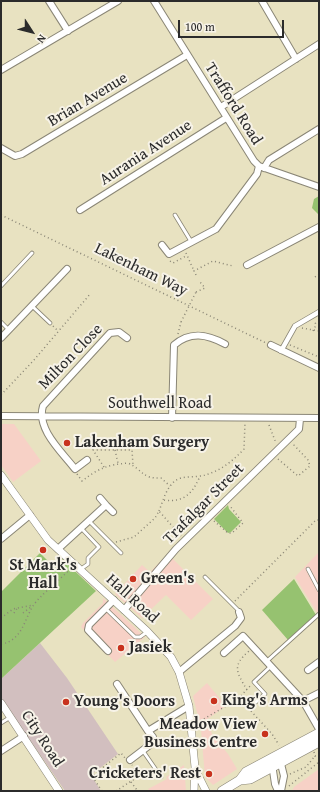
<!DOCTYPE html>
<style>
body{margin:0}
#map{position:relative;width:320px;height:792px;overflow:hidden;background:#e8e2c1;font-family:"Gentium Book Plus",serif}
canvas{display:block}
.frame{position:absolute;inset:0;border:2px solid #2b2b2b;pointer-events:none}
.north{position:absolute;left:12px;top:12px;width:40px;height:40px;-webkit-text-stroke:3px #f7f3e8;paint-order:stroke;rotate:126deg;font-size:11px;font-weight:700;line-height:16px;text-align:center;color:#2b2b2b}
.north::after{content:'';display:block;margin:auto;width:14px;height:18px;background:#2b2b2b;clip-path:polygon(50% 0,100% 100%,50% 72%,0 100%)}
.scale{position:absolute;left:178px;top:20px;width:106px;height:18px;box-sizing:border-box;border:2px solid #2b2b2b;border-top:0;padding-left:5px;font-size:12px;line-height:14px;white-space:nowrap;color:#2b2b2b;-webkit-text-stroke:3px #f7f3e8;paint-order:stroke}
</style>
<div id="map">
<canvas width="320" height="792"></canvas>
<div class="frame"></div>
<div class="north">N</div>
<div class="scale">100 m</div>
</div>
<script>
const ctx = document.querySelector('canvas').getContext('2d');
ctx.lineJoin = 'round';
function fill(path, color) { ctx.fillStyle = color; ctx.fill(path, 'evenodd'); }
function strokePath(path, color, width, dash) { ctx.strokeStyle = color; ctx.lineWidth = width; ctx.lineCap = dash ? 'butt' : 'round'; ctx.setLineDash(dash || []); ctx.stroke(path); }
function label(font, color, halo, rows, align = 'center') {
  ctx.font = font + ' "Gentium Book Plus",serif'; ctx.lineWidth = 4; ctx.setLineDash([]); ctx.textBaseline = 'middle'; ctx.strokeStyle = halo; ctx.fillStyle = color; for (const [text, x, y, turn = 0] of rows) {
    ctx.save(); ctx.translate(x, y); ctx.rotate((+turn || 0) * Math.PI / 180); ctx.textAlign = isNaN(turn) ? turn : align; if (halo) ctx.strokeText(text, 0, 0); ctx.fillText(text, 0, 0); ctx.restore();
  }
}
const built = new Path2D(`
 M1,424h13l27,37 -28,21 -12,-17z
 M319,552v64l-24,-39z
 M168,554l45,45 -22,21 -25,-25 -24,23 -27,-24 27,-29 8,7z
 M103,598l42,39 -30,25 -34,-35 2,-4 20,-20z
 M207,683l19,23 -20,14 7,16 15,18 9,15 -24,16 -8,-8 -4,-48 -8,-33z
 M184,765l2,26h-36l-2,-2 19,-10 -1,-2z
 M319,769v22h-27l2,-4z`);
const industrial = new Path2D(`
 M40,643l27,35 51,76 -27,21 10,16h-36l-64,-93v-19z`);
const green = new Path2D(`
 M319,196v19l-7,-7 2,-9z
 M228,505l1,4 12,13 -10,10 -3,1 -14,-14z
 M40,553l13,13 8,-8 35,33 -95,88v-87z
 M294,579l22,36 -28,25 -26,-30z`);
const path = new Path2D(`
 M1,215l265,128
 M186,253l8,18
 M170,261l3,2 13,-7
 M196,275l-2,-4 19,-10 20,5
 M315,277l4,-3
 M196,292l9,-4 -5,-6
 M53,326l5,5
 M302,328l17,3
 M313,331l3,-6 -1,-3
 M178,334l3,-12
 M290,345l29,12
 M1,395l33,-35 57,-67
 M269,425l7,18
 M115,450l3,13
 M278,459l20,17 12,-10 -2,-6 -14,-15v-3
 M104,467l-11,-17h39l1,15
 M77,474l5,7c17,-13 25,-16 46,-18 15,7 14,16 33,15l9,8
 M164,500c20,3 29,-7 36,-24
 M159,511c4,-10 7,-23 16,-30 7,-6 21,-3 30,-6 15,-4 28,-14 39,-26l1,-26
 M214,521l14,12h4l11,-10 -13,-17
 M116,542l18,-5 21,-19 4,-7 22,25
 M235,601l81,-81h3
 M14,613l4,-6
 M23,613l9,-7
 M1,618l12,-9 20,-4
 M1,644c21,-3 23,-24 32,-38 7,-11 27,-26 37,-37
 M247,690c-11,-19 -15,-24 2,-39
 M238,699l7,7
 M251,711l21,23 7,11
 M197,723l41,-24 13,-14
 M314,752l1,4 4,-1
 M290,774l16,-7 9,-11
 M131,782l6,8
 M289,786l30,-24
 M102,791l-10,-15 29,-23 4,5
 M116,791l23,-15 -7,-11`);
const service = new Path2D(`
 M175,215l17,28
 M1,286l31,-33
 M32,306l18,17
 M1,322l8,8
 M89,521l32,32
 M81,528l18,19 -11,11v6l-7,5
 M308,569l11,21
 M205,577l34,34
 M106,609l29,28h5l7,-5
 M267,661l52,-47
 M250,707l15,-13 -11,-12 17,-16
 M1,723l8,-5
 M143,751l18,26`);
const pedestrian = new Path2D(`
 M281,351l14,-25 24,-14`);
const minor = new Path2D(`
 M49,1l19,30
 M154,1l100,160 5,5 60,21
 M262,1l34,58
 M1,70l117,-69
 M221,107l98,-63
 M1,148l14,8 7,-2 165,-99
 M264,168l5,-8 50,-31
 M80,210l146,-92
 M162,245l7,9 47,-25 41,-55 2,-8
 M247,265l72,-38
 M1,338l66,-69
 M271,345l48,23
 M1,416l318,2
 M172,418l2,-73c16,-14 33,-11 51,-1
 M87,460l-12,9c-13,-17 -39,-40 -32,-63l67,-73 9,-1 8,6
 M100,498l6,7
 M1,539l29,-24
 M58,549l48,-44 7,7
 M124,610l52,-61 123,-120 1,-10
 M108,651l-20,-21 1,-5 25,-25
 M224,653l19,-17 60,65 16,28
 M308,670l11,-8
 M179,672l56,-46 6,-8 -2,-6
 M117,684l31,47 41,-25
 M303,701l16,-8
 M1,751l23,-15
 M130,760l21,-16 2,-7 -5,-6
 M280,760l4,16 -3,15
 M272,764l3,20 3,7`);
const tertiary = new Path2D(`
 M1,475l47,65 99,91 24,26 8,15 10,34 6,61 -1,24
 M1,703l58,88
 M197,773l9,18`);
const primary = new Path2D(`
 M240,780l6,-8 73,-39
 M222,791l18,-11 10,-1 69,-37`);
const pathBridge = new Path2D(`
 M181,322l15,-30`);
const markers = [
 [67,443,4,"#c8321e"],
 [43,550,4,"#c8321e"],
 [133,579,4,"#c8321e"],
 [121,648,4,"#c8321e"],
 [214,701,4,"#c8321e"],
 [66,702,4,"#c8321e"],
 [265,734,4,"#c8321e"],
 [209,774,4,"#c8321e"]
];
const streetNames = [
 ["Brian Avenue",88,100,-31],
 ["Trafford Road",233,104,58],
 ["Aurania Avenue",146,153,-33],
 ["Lakenham Way",141,270,26],
 ["Milton Close",71,357,-46],
 ["Southwell Road",160,404],
 ["Trafalgar Street",204,504,-45],
 ["Hall Road",132,599,42],
 ["City Road",42,739,57]
];
const poiNames = [
 ["Lakenham Surgery",75,443],
 ["St Mark's",43,566,"center"],
 ["Hall",43,584,"center"],
 ["Green's",141,579],
 ["Jasiek",129,648],
 ["King's Arms",222,701],
 ["Young's Doors",74,702],
 ["Meadow View",257,725,"right"],
 ["Business Centre",257,743,"right"],
 ["Cricketers' Rest",201,774,"right"]
];
fill(built, '#f7d1c6');
fill(industrial, '#d2bfbf');
fill(green, '#96c270');
strokePath(service, '#8a8676', 4.5);
strokePath(pedestrian, '#8a8676', 6);
strokePath(minor, '#8a8676', 8);
strokePath(tertiary, '#8a8676', 8);
strokePath(primary, '#8a8676', 10);
strokePath(path, '#8a8676', 1.5, [1, 3]);
strokePath(service, '#fff', 3);
strokePath(pedestrian, '#fff', 4.5);
strokePath(minor, '#fff', 6);
strokePath(tertiary, '#fff', 7);
strokePath(primary, '#fff', 9);
strokePath(pathBridge, '#8a8676', 1.5, [1, 3]);
for (const [x, y, r, color] of markers) { const dot = new Path2D(); dot.arc(x, y, r, 0, 2 * Math.PI); ctx.fillStyle = color; ctx.fill(dot); strokePath(dot, '#f7f3e8', 1.5); }
label('16px', '#2b2b2b', '#f7f3e8', streetNames);
label('bold 16px', '#2b2b2b', '#f7f3e8', poiNames, 'left');
</script>
